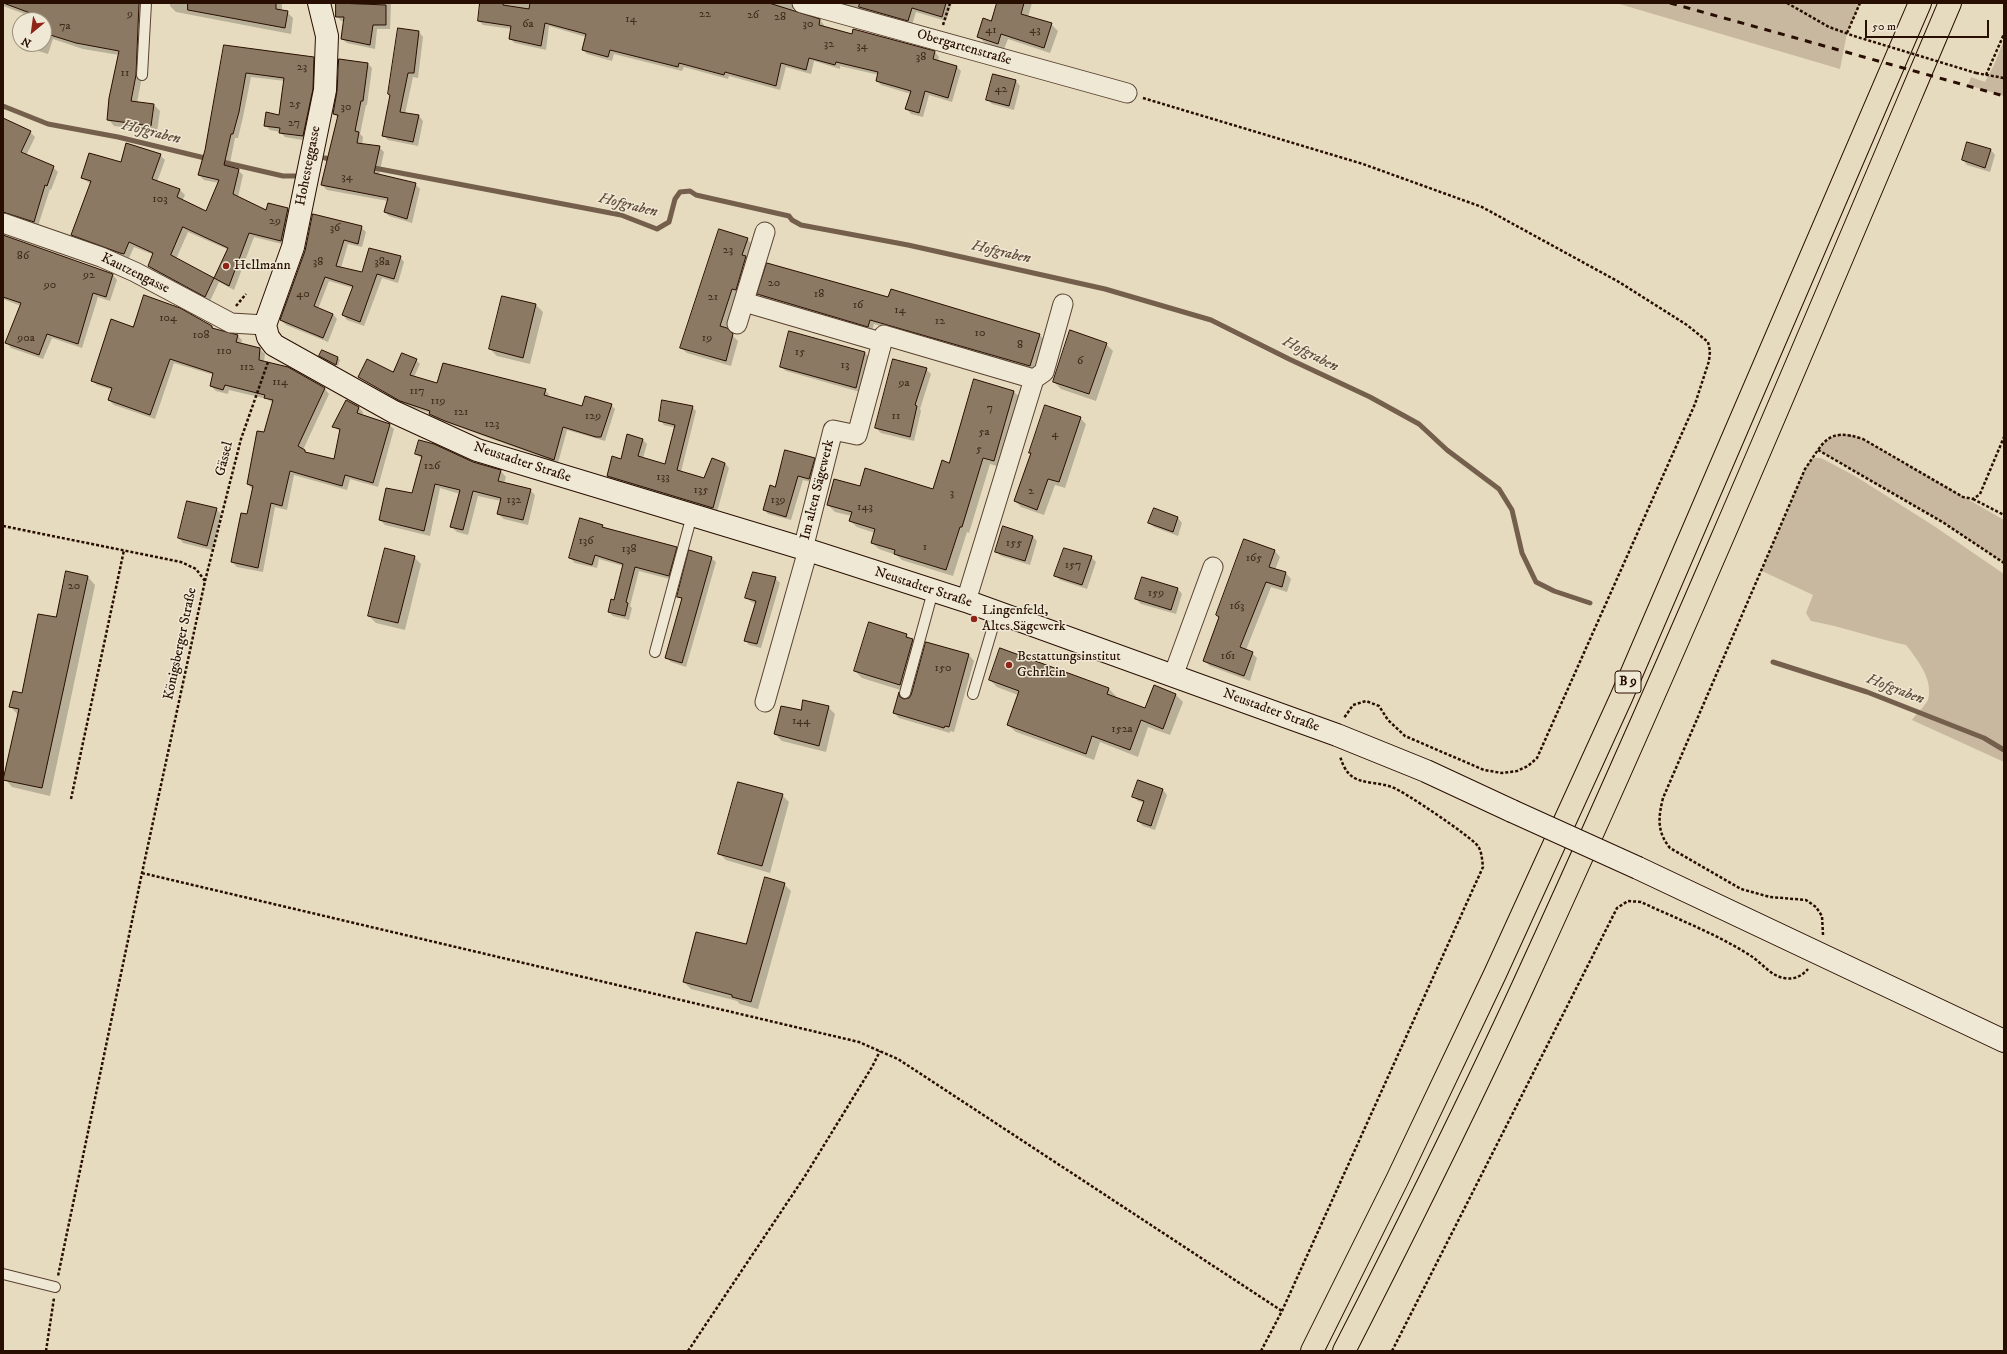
<!DOCTYPE html>
<meta charset="utf-8">
<style>
body{margin:0}
#map{position:relative;width:2007px;height:1354px;overflow:hidden;background:#e7dbbf;font-family:"IM FELL DW Pica",serif}
canvas{display:block}
.frame{position:absolute;inset:0;border:4px solid #280e00;pointer-events:none}
.north{position:absolute;left:12px;top:12px;width:40px;height:40px;box-sizing:border-box;background:#efe8d5;border:1px solid #9f9180;border-radius:50%;rotate:209deg;font-size:11px;font-weight:700;line-height:16px;text-align:center;color:#280e00}
.north::after{content:'';display:block;margin:auto;width:14px;height:18px;background:#8f2418;clip-path:polygon(50% 0,100% 100%,50% 72%,0 100%)}
.scale{position:absolute;left:1865px;top:20px;width:124px;height:18px;box-sizing:border-box;border:2px solid #280e00;border-top:0;padding-left:5px;font-size:12px;line-height:14px;white-space:nowrap;color:#280e00;-webkit-text-stroke:3px #efe8d5;paint-order:stroke}
</style>
<div id="map">
<canvas width="2007" height="1354"></canvas>
<div class="frame"></div>
<div class="north">N</div>
<div class="scale">50 m</div>
</div>
<script>
const ctx = document.querySelector('canvas').getContext('2d');
ctx.lineJoin = 'round';
function fill(path, color) { ctx.fillStyle = color; ctx.fill(path, 'evenodd'); }
function strokePath(path, color, width, dash) { ctx.strokeStyle = color; ctx.lineWidth = width; ctx.lineCap = dash ? 'butt' : 'round'; ctx.setLineDash(dash || []); ctx.stroke(path); }
function label(font, color, halo, rows, align = 'center') {
  ctx.font = font + ' "IM FELL DW Pica",serif'; ctx.lineWidth = 3; ctx.setLineDash([]); ctx.textBaseline = 'middle'; ctx.strokeStyle = halo; ctx.fillStyle = color; for (const [text, x, y, turn = 0] of rows) {
    ctx.save(); ctx.translate(x, y); ctx.rotate((+turn || 0) * Math.PI / 180); ctx.textAlign = isNaN(turn) ? turn : align; if (halo) ctx.strokeText(text, 0, 0); ctx.fillText(text, 0, 0); ctx.restore();
  }
}
const green = new Path2D(`
 M1616,3h244l-13,30 -7,36z
 M2004,40v56l-36,-11 3,-8 14,5 9,-17z
 M1848,434l15,5 141,81v43l-60,-40 -126,-73c9,-12 15,-15 30,-16z
 M1812,458h9l34,18 79,50 70,48v188l-92,-42c4,-6 13,-14 16,-20 6,-20 -11,-41 -22,-55 -32,-7 -62,-18 -95,-24l-5,-8 7,-18 -51,-24 43,-102z`);
const shadow = new Path2D(`
 M3,3h146l-4,6 -4,73 -4,21 17,2 6,6 -3,21 -43,-6 -6,-7 11,-64 -36,-6 -30,-10 -5,15 -19,-6 -5,-4h20v-24h-15l1,-4 -27,-10z
 M170,3h112v8l5,1 6,6 -2,16 -115,-22 -6,-6z
 M337,3h54l-1,26h-13l-2,20 -28,-6 -5,-4 3,-18h-4l-4,-5z
 M481,3h314l-3,8 7,4 21,5 4,5v2l29,8 1,-5 81,22 4,5 -1,4 18,5 5,5 -9,31 -23,-7 -6,22 -12,-3 -4,-5 4,-15 -30,-9 -4,-4 2,-6 -39,-9v3l-26,-8 -3,13 -25,-7 -6,23 -51,-14 -1,3 -44,-12 -2,4 -68,-17 -2,7 -25,-7 -4,-4 3,-13 -37,-11 -3,24 -31,-7 -5,-4 2,-10 -29,-4 -4,-4z
 M835,3h117l-6,18 -30,-9 -4,13z
 M998,3h34l-4,14 23,7 7,7 -8,22 -42,-14 -4,10 -19,-6 -6,-6 13,-15z
 M399,29l20,3 4,5 -5,41 -5,-1 -8,37 14,2 4,5 -5,25 -30,-6 -5,-5 8,-39z
 M225,46l88,12 5,5 -10,78 -23,-4 -5,-5 -10,-2 -5,-5 15,-9 5,-35 -34,-4 -8,40 -5,21h-3l-6,30 9,2 5,5 -5,22 29,14 21,-2 5,5 -7,31 -32,-8 -20,53 -15,-8 -9,19 -56,-30 -5,-5 5,-11 -20,-8 -5,11h-3l-49,-18 -5,-5 19,-51 -9,-6 39,-14 39,-9 5,5 -8,22 23,8 5,5 -3,6 24,12 13,-30 -15,-3 -5,-5 7,-24zM188,232l41,18 -14,29 -39,-20z
 M368,64l4,4 -5,37h-1l-6,29 3,3 -1,8 17,2 5,5 -5,23 36,9 5,5 -8,34 -23,-7 -4,-4 3,-11 -61,-11 -5,-5 16,-67 -4,-4z
 M994,75l22,6 4,5 -6,24 -22,-6 -5,-5z
 M3,119l27,13 5,5 -9,19 27,11 5,5 -7,18 -1,-1 -12,37 -35,-8z
 M1991,150l4,5 -5,17 -23,-7 -4,-5z
 M361,227l5,5 -4,15 -14,-3 -7,24 21,6 38,-17 4,5 -6,21 -16,-5 -18,48 -17,-6 -4,-5 10,-27 -24,-7 -11,28 15,5 4,5 -9,23 -42,-17 -5,-5 25,-69z
 M3,236l110,39 4,5 -7,21 -12,-4 -16,51 -30,-10 -9,21 -32,-11 -4,-5 14,-37 -18,-7z
 M747,239l6,6 -27,84 12,12 -7,25 -44,-13 -6,-5z
 M759,294l130,4 150,37 5,4 -10,31 -160,-46 -2,7 -109,-32z
 M503,297l33,8 7,7 -13,52 -33,-8 -7,-7z
 M212,326l3,4 22,5 5,5 -1,4 19,5 5,5 -1,8 24,6 37,21 4,5 -26,56 5,3 27,7 6,-28 -8,-6 25,-19 5,5 -1,4 27,9 5,4 -16,58 -28,-8 -3,11 -53,-15 -7,35 -12,-3 -12,65 -26,-5 -5,-5 16,-47 4,-26 -4,-5 17,-50 8,-31 -6,-4 -38,-9 -1,4 -12,-3 -5,-5 3,-11 -40,-12 -19,56 -41,-14 -5,-5 3,-10 -15,-5 -5,-5 42,-52z
 M1106,344l7,7 -17,50 -35,-12 -7,-7z
 M865,353l4,4 -9,35 -74,-21 -5,-4z
 M323,358h15l2,2 -2,6z
 M416,360l4,4 -6,13 24,8 107,5 4,4 -1,3 35,11 28,-3 4,4 -10,32 -38,-11 -9,33 -124,-45 -4,-5 -25,-8 -46,-28 34,-4z
 M926,369l5,5 -11,35 1,2 -7,30 -33,-8 -5,-5z
 M975,380l39,12 7,6 -21,69 -10,-3 -21,69 -2,-1 -14,44 -51,-16 -6,-5 -17,-6 -7,-6 3,-10 -18,-6 -7,-6 2,-5 -17,-4 -7,-7 33,-18 73,4 16,-27z
 M692,407l4,4 -15,61 24,7 20,-16 4,5 -12,44 -105,-32 -4,-4 34,-37 5,5 -4,14 23,7 10,-37 -12,-3 -4,-5z
 M1080,418l6,6 -21,64 -10,-3 -11,30 -23,-8 -6,-6 17,-47 -1,-1z
 M416,454l57,9 28,8 5,6 -2,6 26,7 5,5 -7,30 -24,-6 -6,-5 3,-13 -23,-5 -10,39 -11,-3 -5,-5 8,-33 -20,-6 -10,48 -45,-11 -5,-5 33,-25 9,-36z
 M814,459l5,4 -5,20 -11,-3 -12,40 -23,-6 -4,-5 12,-21z
 M216,509l5,5 -9,36 -29,-7 -4,-5z
 M1154,510l24,8 4,5 -4,13 -24,-9 -4,-4z
 M602,526l4,3 70,19 4,5 -7,27 -34,-9 -9,35 2,2 -3,12 -16,-4 -4,-4 6,-11 8,-35 -24,-7 -2,9 -22,-5 -5,-5z
 M1032,536l5,5 -7,24 -29,-9 -5,-4z
 M1244,540l31,11 5,6 -5,13 11,3 5,6 -4,13 -16,-5 -25,63 6,3 5,5 -7,23 -40,-15 -6,-5 15,-43 -2,-3z
 M414,557l7,7 -16,66 -29,-7 -7,-7z
 M1091,557l5,5 -9,27 -27,-9 -4,-4z
 M711,558l5,4 -30,105 -15,-5 -5,-5 17,-56 -5,-5z
 M88,577l7,8 -45,211 -38,-9 -7,-8 13,-64 -7,-8 12,-13 34,-76z
 M775,578l5,5 -19,65 -12,-3 -4,-5 11,-36 -5,-2 -4,-4z
 M1178,589l4,5 -6,20 -35,-10 -5,-5z
 M906,635l14,12 -13,45 -45,-14 -7,-7z
 M969,655l5,6 -20,71 -4,-1v2l-51,-15 -5,-5 5,-19 5,6 6,-1z
 M990,680l119,9 7,7 -1,2 31,11 29,-15 8,8 -13,33 -22,-8 -10,30 -38,-15 -6,18 -78,-28 -8,-7 10,-30 -21,-8z
 M828,707l7,7 -9,38 -44,-11 -7,-7 27,-22z
 M1163,790l4,5 -12,35 -12,-4 -5,-5 6,-18 -6,-2 -5,-5z
 M782,795l7,7 -19,71 -44,-13 -7,-7z
 M784,884l7,7 -33,118 -18,-5 -3,-3 -46,-12 -7,-7 63,-36z`);
const stream = new Path2D(`
 M3,106l45,18 70,13 91,22
 M325,158l9,2
 M218,161l65,15h13
 M369,167l252,48 36,14 12,-7 6,-23 5,-7 10,-1 6,4 93,21 3,4 9,5 107,20 197,44 106,31 78,39 81,38 49,27 28,26 52,39 13,21 10,43 14,29 18,9 36,12
 M1773,662l94,30 117,46 20,12`);
const building = new Path2D(`
 M7,3h132l-3,72 -5,26 23,3 -3,22 -44,-6 2,-22 10,-47 -43,-8 -29,-9 -3,8v-22h-16l2,-7 -24,-9z
 M188,3h88v6l12,2 -3,17 -97,-18z
 M336,3l50,2v20h-13l-3,20 -29,-6 3,-22h-8z
 M480,3h23v2l26,4 1,-6h239l51,16 -1,6 33,9 1,-5 82,22 -2,8 24,7 -9,32 -23,-7 -6,22 -14,-4 6,-18 -35,-10 2,-9 -42,-10 -1,3 -26,-7 -3,12 -25,-7 -5,23 -51,-14 -1,3 -45,-12 -1,4 -68,-17 -2,7 -26,-7 4,-16 -41,-11 -4,23 -32,-7 2,-13 -33,-5z
 M860,3h86l-4,14 -30,-9 -4,13 -49,-14z
 M997,3h27l-3,11 31,9 -8,25 -43,-14 -3,10 -21,-7 6,-19 8,3z
 M398,28l21,3 -5,42h-6l-8,39 19,3 -6,27 -31,-6 8,-41 -2,-1z
 M224,45l90,12 -1,32 -10,47 -24,-3 1,-5 -16,-2 2,-14 13,3 5,-37 -38,-5 -7,39 -6,22h-2l-7,31 15,4 -6,25 33,16 2,-7 20,5 -7,33 -32,-8 -20,53 -15,-8 -9,19 -57,-31 5,-13 -24,-11 -5,12 -4,-1 -49,-18 20,-54 -10,-3 8,-25 32,9 5,-19 35,11 -9,25 28,10 -3,8 29,14 13,-31 -21,-5 7,-25zM183,227l45,21 -14,30 -43,-23z
 M339,59l29,4 -5,38h-2l-6,30 4,1 -2,11 23,3 -6,27 42,10 -9,36 -23,-7 4,-14 -67,-13 17,-70 -5,-1 4,-23z
 M993,74l23,6 -7,26 -23,-6z
 M3,118l28,13 -10,21 33,14 -7,20 -2,-1 -11,37 -31,-10z
 M1967,142l24,7 -6,19 -23,-8z
 M313,214l49,12 -4,18 -14,-4 -8,26 26,6 7,-24 32,8 -7,23 -17,-5 -17,48 -18,-7 11,-29 -28,-9 -11,29 19,8 -10,24 -43,-18 25,-69z
 M719,229l29,9 -6,17 4,1 -10,34 -4,-1 -12,37 7,2 6,6 -7,27 -46,-13z
 M3,235l110,39 -7,23 -13,-4 -15,51 -31,-10 -8,21 -34,-12 16,-40 -18,-6z
 M767,263l121,34 3,-8 149,45 -10,32 -160,-46 -2,7 -111,-33z
 M144,295l36,13 32,18v2l26,7 -2,7 24,6 -1,12 29,7 37,21 -27,58 7,4v2l29,7 6,-30 -8,-2 14,-27 13,7 -2,6 33,11 -17,59 -28,-8 -3,11 -52,-15 -8,35 -11,-3 -13,65 -27,-6 10,-49 6,1 6,-28 -6,-2 10,-53 7,1 9,-32 -9,-2 1,-3 -40,-10 -2,5 -13,-4 3,-13 -43,-14 -20,56 -42,-15 4,-12 -21,-7 20,-62 22,8z
 M502,296l34,8 -13,54 -34,-9z
 M1070,330l37,13 -18,51 -36,-12z
 M789,331l76,21 -9,36 -76,-21z
 M322,350l16,7 -2,8 -17,-9z
 M402,353l15,6 -7,16 27,8 6,-20 103,26 -2,6 38,11 3,-10 27,8 -11,33h-5l-33,-10 -9,33 -109,-39 -16,-7 1,-3 -30,-10 -42,-24 9,-18 26,13z
 M893,359l34,9 -12,37 2,1 -7,31 -35,-9z
 M974,379l40,12 -20,70 -11,-3 -21,69h-2l-14,43 -52,-16 1,-4 -24,-7 4,-14 -26,-8 3,-9 -25,-7 7,-26 26,7 5,-18 68,21 9,-29 7,3z
 M662,400l31,6 -16,64 27,8 8,-20 13,5 -12,45 -106,-32 5,-20 9,3 6,-25 16,5 -5,17 27,8 10,-39 -16,-4z
 M1045,405l36,12 -22,65 -11,-3 -11,31 -23,-9 17,-48h-2z
 M419,440l15,4 39,18 28,8 -3,11 33,8 -8,31 -26,-6 4,-16 -28,-7 -10,39 -13,-3 10,-37 -25,-6 -11,47 -45,-11 7,-32 26,5 10,-37 -7,-2z
 M785,450l30,8 -6,21 -11,-3 -12,41 -23,-7 7,-25 5,2z
 M187,501l30,7 -10,38 -29,-8z
 M1154,508l24,9 -5,15 -25,-9z
 M580,518l23,7 -1,2 75,20 -8,29 -34,-9 -9,35 2,1 -3,13 -17,-4 3,-13 3,1 9,-36 -28,-9 -3,10 -23,-7z
 M1003,526l30,10 -8,25 -30,-9z
 M1244,539l31,11 -6,17 17,5 -4,15 -16,-5 -26,65 13,5 -9,24 -41,-15 16,-44 -3,-2z
 M385,548l30,8 -17,67 -30,-7z
 M1064,548l28,8 -10,29 -28,-9z
 M689,550l23,7 -30,106 -17,-5 17,-60 -5,-1z
 M66,571l22,5 -46,212 -39,-8 16,-71 -10,-2 4,-16 9,2 16,-79 18,3z
 M753,572l23,5 -19,67 -13,-3 12,-40 -11,-3z
 M1142,577l36,11 -7,22 -36,-11z
 M869,622l38,12 -1,3 7,2 -13,46 -46,-14z
 M926,642l43,12 -20,73 -4,-1 -1,2 -51,-15 6,-21 1,5 4,2 5,-1 2,-3z
 M1000,648l109,40 -2,6 38,14 9,-23 22,9 -13,35 -22,-9 -11,30 -38,-14 -6,18 -79,-29 12,-34 -30,-11z
 M803,700l26,6 -10,40 -45,-12 7,-28 20,4z
 M1138,780l25,9 -12,37 -14,-5 7,-20 -12,-4z
 M738,782l45,12 -21,72 -44,-12z
 M765,877l20,6 -34,119 -19,-5v-2l-49,-13 13,-50 50,12z`);
const path = new Path2D(`
 M1787,3l42,24 25,9
 M943,25l7,-22
 M1847,33l13,-30
 M1976,73l28,5
 M1986,75l18,-41
 M1143,98l220,66 119,43 137,75 68,43 21,17 2,9 -1,10 -14,43 -158,354 -9,8 -11,5 -15,2 -18,-3 -79,-34 -17,-16 -9,-14 -13,-5 -13,4 -9,13
 M236,306l10,-12
 M1818,450l126,73 60,40
 M1973,499l31,16
 M3,526l178,36 15,7 9,12 -63,292 -84,403
 M205,581l36,-142 27,-77
 M71,799l53,-249
 M142,873l717,169 39,17 384,252
 M1823,935l-1,-19 -6,-9 -10,-7 -36,-3 -29,-8 -71,-41c-13,-16 -12,-30 -7,-50l142,-329c19,-27 22,-42 58,-30l100,58 10,2 7,-5 24,-57
 M46,1351l8,-53
 M688,1351l117,-175 67,-109 8,-16
 M1261,1351l21,-40 201,-444c-1,-7 -1,-15 -5,-21 -8,-10 -73,-54 -86,-59 -24,-8 -43,1 -52,-31
 M1392,1351l225,-443 11,-7 13,1c36,17 76,32 110,54 11,7 20,20 33,22 10,2 18,-2 24,-9`);
const lane = new Path2D(`
 M142,75l4,-72
 M655,652l37,-137
 M905,693l28,-102
 M973,694l24,-81
 M3,1274l52,13`);
const street = new Path2D(`
 M802,3l325,90
 M3,223l98,34 34,15 96,51 34,2
 M744,302l137,40
 M737,324l28,-92
 M1034,379l10,-7 19,-68
 M803,549l30,-119 24,5 27,-100 150,44 -68,222
 M1173,676l40,-109
 M765,702l43,-152`);
const secondary = new Path2D(`
 M319,3l8,33 -2,54 -32,157 -28,78 3,12 6,8 120,67 83,38 331,100 158,51 371,134 89,36 86,40
 M1638,868l366,173`);
const highway = new Path2D(`
 M1312,1351l85,-171 98,-206 126,-276 299,-695
 M1344,1351c62,-121 123,-243 180,-367 149,-324 287,-653 426,-981`);
const rail = new Path2D(`
 M1670,3l334,93`);
const pathBridge = new Path2D(`
 M1854,36l122,37`);
const secondaryBridge = new Path2D(`
 M1512,811l126,57`);
const markers = [
 [226,266,4,"#8f2418"],
 [974,619,4,"#8f2418"],
 [1009,665,4,"#8f2418"]
];
const numberNames = [
 ["9",130,15],
 ["22",705,15],
 ["26",753,16],
 ["28",780,18],
 ["14",631,20],
 ["6a",528,25],
 ["30",808,25],
 ["7a",65,27],
 ["41",991,31],
 ["43",1035,31],
 ["32",829,45],
 ["34",862,47],
 ["38",921,58],
 ["23",302,68],
 ["11",125,74],
 ["42",1001,90],
 ["25",295,105],
 ["30",346,108],
 ["27",294,124],
 ["34",347,178],
 ["103",160,200],
 ["29",275,222],
 ["36",335,229],
 ["23",728,251],
 ["86",23,257],
 ["38",318,263],
 ["38a",382,263],
 ["92",89,276],
 ["20",774,284],
 ["90",50,286],
 ["40",303,295],
 ["18",819,295],
 ["21",713,298],
 ["16",858,306],
 ["14",900,311],
 ["104",168,319],
 ["12",940,322],
 ["10",980,334],
 ["108",201,336],
 ["90a",26,339],
 ["19",707,339],
 ["8",1020,346],
 ["110",224,352],
 ["15",800,353],
 ["6",1080,362],
 ["13",845,366],
 ["112",247,368],
 ["114",280,383],
 ["9a",904,384],
 ["117",417,392],
 ["119",438,402],
 ["7",990,409],
 ["121",461,413],
 ["129",593,417],
 ["11",896,417],
 ["123",492,425],
 ["5a",984,433],
 ["4",1055,435],
 ["5",979,450],
 ["126",432,467],
 ["133",663,478],
 ["135",701,491],
 ["2",1031,492],
 ["3",952,494],
 ["132",514,501],
 ["139",778,501],
 ["143",865,508],
 ["136",586,542],
 ["155",1014,544],
 ["1",925,548],
 ["138",629,550],
 ["165",1254,559],
 ["157",1073,566],
 ["20",74,587],
 ["159",1156,594],
 ["163",1237,607],
 ["161",1228,657],
 ["150",943,669],
 ["144",801,722],
 ["152a",1122,730]
];
const shields = [
 [1628,682,26]
];
const shieldNames = [
 ["B 9",1628,682]
];
const streetNames = [
 ["Obergartenstraße",964,48,16],
 ["Hohesteggasse",309,166,-79],
 ["Kautzengasse",135,274,26],
 ["Gässel",225,459,-76],
 ["Neustadter Straße",522,463,18],
 ["Im alten Sägewerk",818,490,-76],
 ["Neustadter Straße",923,588,18],
 ["Königsberger Straße",181,644,-78],
 ["Neustadter Straße",1271,711,20]
];
const poiNames = [
 ["Hellmann",234,266],
 ["Lingenfeld,",982,611],
 ["Altes Sägewerk",982,627],
 ["Bestattungsinstitut",1017,657],
 ["Gehrlein",1017,673]
];
const waterNames = [
 ["Hofgraben",151,133,14],
 ["Hofgraben",628,206,14],
 ["Hofgraben",1001,253,13],
 ["Hofgraben",1310,355,27],
 ["Hofgraben",1895,690,21]
];
fill(green, '#c7b89f');
fill(shadow, '#0003');
strokePath(stream, '#745f4c', 5);
fill(building, '#8b7963');
strokePath(building, '#280e00', 1);
strokePath(lane, '#584130', 12);
strokePath(street, '#584130', 21);
strokePath(secondary, '#280e00', 24);
strokePath(highway, '#280e00', 24);
strokePath(path, '#280e00', 2.5, [3, 2]);
strokePath(lane, '#efe8d5', 10);
strokePath(street, '#efe8d5', 19);
strokePath(secondary, '#efe8d5', 22);
strokePath(highway, '#e7dbbf', 22);
strokePath(rail, '#280e00', 3, [7, 7]);
strokePath(secondaryBridge, '#280e00', 24, []);
strokePath(pathBridge, '#280e00', 2.5, [3, 2]);
strokePath(secondaryBridge, '#efe8d5', 22);
for (const [x, y, r, color] of markers) { const dot = new Path2D(); dot.arc(x, y, r, 0, 2 * Math.PI); ctx.fillStyle = color; ctx.fill(dot); strokePath(dot, '#efe8d5', 1.5); }
label('12px', '#412919', null, numberNames);
for (const [x, y, w] of shields) { const box = new Path2D(); box.roundRect(x - w / 2, y - 11, w, 22, 3); ctx.fillStyle = '#efe8d5'; ctx.fill(box); strokePath(box, '#280e00', 1); }
label('bold 13px', '#280e00', null, shieldNames);
label('14px', '#280e00', '#efe8d5', streetNames);
label('14px', '#280e00', '#efe8d5', poiNames, 'left');
label('italic 15px', '#614b39', '#efe8d5', waterNames);
</script>
